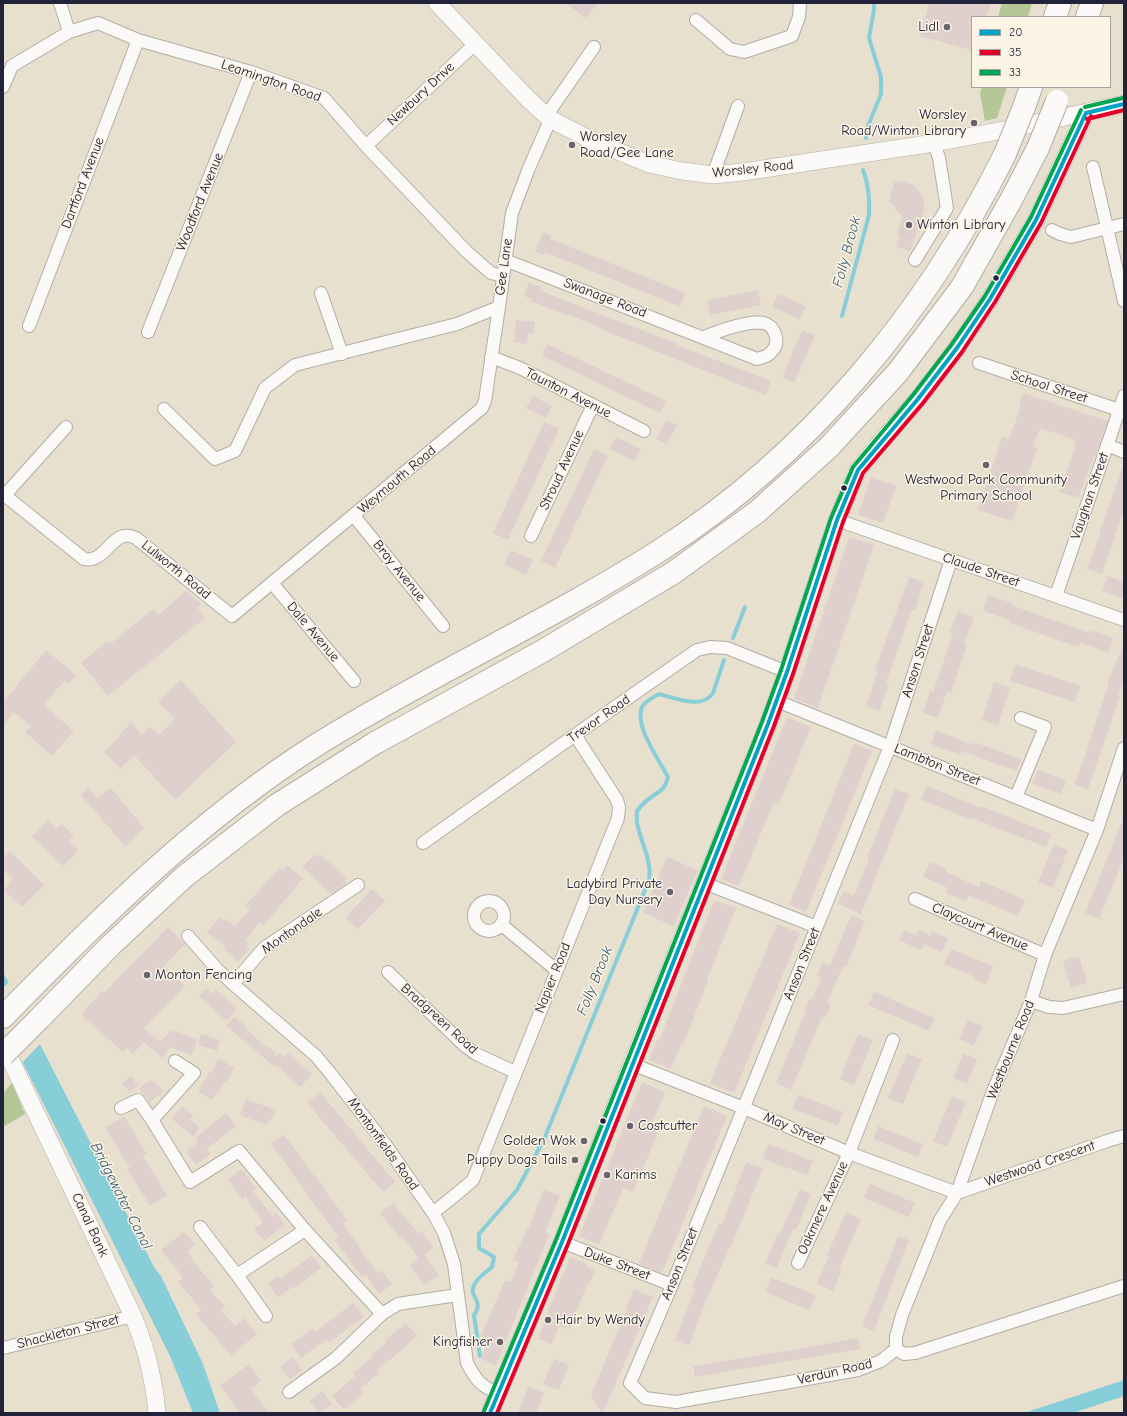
<!DOCTYPE html>
<style>
body{margin:0}
#map{position:relative;width:1127px;height:1416px;overflow:hidden;background:#e7e0cf;font-family:"Comic Neue",sans-serif}
canvas{display:block}
.frame{position:absolute;inset:0;border:4px solid #22223b;pointer-events:none}
.legend{position:absolute;left:971px;top:16px;width:140px;height:72px;box-sizing:border-box;background:#fcf5e5;border:1px solid #a5a1a1;margin:0;padding:5px 7px;list-style:none;font-size:12px;color:#22223b}
.legend li{display:flex;align-items:center;gap:8px;height:20px}
.legend b{width:20px;border:1px solid #a5a1a1}
</style>
<div id="map">
<canvas width="1127" height="1416"></canvas>
<div class="frame"></div>
<ul class="legend">
<li><b style="height:5px;background:#02a2c7"></b>20</li>
<li><b style="height:5px;background:#e4002b"></b>35</li>
<li><b style="height:5px;background:#00a651"></b>33</li>
</ul>
</div>
<script>
const ctx = document.querySelector('canvas').getContext('2d');
ctx.lineJoin = 'round';
function fill(path, color) { ctx.fillStyle = color; ctx.fill(path, 'evenodd'); }
function strokePath(path, color, width, dash) { ctx.strokeStyle = color; ctx.lineWidth = width; ctx.lineCap = dash ? 'butt' : 'round'; ctx.setLineDash(dash || []); ctx.stroke(path); }
function label(font, color, halo, rows, align = 'center') {
  ctx.font = font + ' "Comic Neue",sans-serif'; ctx.lineWidth = 3; ctx.setLineDash([]); ctx.textBaseline = 'middle'; ctx.strokeStyle = halo; ctx.fillStyle = color; for (const [text, x, y, turn = 0] of rows) {
    ctx.save(); ctx.translate(x, y); ctx.rotate((+turn || 0) * Math.PI / 180); ctx.textAlign = isNaN(turn) ? turn : align; if (halo) ctx.strokeText(text, 0, 0); ctx.fillText(text, 0, 0); ctx.restore();
  }
}
const forest = new Path2D(`
 M1002,3h30l-4,14h-30z
 M982,87h25l-10,31 -12,3 -5,-28z
 M12,1083l13,31 -22,13v-34z`);
const water = new Path2D(`
 M3,972l152,297 6,7 42,88 17,49h-27l-23,-57 -167,-333z
 M1124,1380v16l-51,17h-49z`);
const pier = new Path2D(`
 M10,981l32,61 -21,22 -18,-37v-39z`);
const stream = new Path2D(`
 M866,138l2,-12 13,-32v-17l-12,-39 5,-28v-7
 M842,316l27,-101c1,-17 0,-30 -6,-45
 M733,638l12,-31
 M480,1356l-6,-41c11,-15 -6,-18 0,-30 3,-7 12,-13 18,-18l2,-10 -15,-9v-14l38,-44 28,-53 104,-257c3,-19 -7,-35 -11,-53 -2,-5 -1,-11 -1,-16 3,-3 5,-7 8,-9 11,-10 20,-10 23,-25 -9,-17 -34,-51 -26,-70 3,-6 12,-10 17,-13 16,4 43,16 54,-1l11,-33`);
const building = new Path2D(`
 M565,3h33l-12,15z
 M929,3h62l-4,14h-15v33l-52,-14z
 M902,181l12,4 8,11 2,7v7l-14,41 -14,-4 4,-11 -3,-2 5,-18 -13,-15 5,-19z
 M543,232l9,4 -2,3 135,54 -5,14 -135,-55 -1,3 -9,-4z
 M529,282l12,5 -1,3 19,8 119,46 -1,1 94,36 -5,14 -166,-66v-2l-70,-26 1,-2 -7,-3z
 M758,290l3,15 -51,10 -3,-15z
 M778,294l28,12 -6,13 -28,-12z
 M516,320l19,2 -2,12 -5,-1 -1,11 -13,-2z
 M802,330l13,5 -21,48 -12,-6z
 M547,344l119,57 -6,12 -118,-57z
 M1023,393l85,28 -13,36 -1,-1 -16,42 -18,-6 16,-48 -3,-1 2,-3 -35,-12 -7,19 4,1 -25,73 -34,-11 24,-73 7,2 12,-33 -2,-1z
 M533,396l19,10 -6,12 -20,-10z
 M666,420l11,5 -10,19 -11,-5z
 M544,422l15,7 -51,111 -15,-7z
 M616,437l25,12 -6,12 -25,-12z
 M594,449l14,7 -53,112 -14,-7z
 M1123,466h1v44l-22,64 -15,-5 13,-34 -1,-1z
 M871,477l25,9 -13,37 -25,-8z
 M849,537l25,8 -56,163 -24,-9z
 M511,550l22,10 -7,15 -22,-11z
 M1108,576l16,6v17l-22,-8z
 M909,577l15,5 -9,29 -3,-1 -26,73 3,1 -10,27 -13,-5 12,-35 -3,-1z
 M186,591l15,12 -4,4 8,11 -97,78 -27,-33 26,-22 3,3 43,-35 5,6z
 M988,595l24,8 -1,2 80,28 1,-3 22,9 -6,14 -27,-11 -2,5 -70,-24 1,-3 -27,-9z
 M958,611l16,6 -10,27 3,1 -16,48 -4,-2 -9,27 -15,-5 7,-22 3,1 20,-59 -3,-1z
 M1124,643v38l-6,14 2,1 -32,93 -14,-5 11,-28 23,-71 -1,-1z
 M46,650l30,25 -8,10 -4,-4 -20,24 30,26 -22,25 -27,-24 6,-6 -17,-14 -11,14v-24z
 M1015,664l65,22 -5,16 -65,-21z
 M181,680l55,62 -61,58 -41,-45 -14,14 -15,-17 26,-30 11,13 7,-9 10,9 16,-17 -17,-16z
 M994,682l16,5 -12,38 -16,-5z
 M787,717l24,10 -32,77 -5,-2 -35,84 -18,-7z
 M936,730l37,15 1,-3 47,17 -4,12 -56,-20 -1,4 -29,-11z
 M854,744l18,7 -66,161 -17,-7z
 M1038,770l28,11 -5,13 -29,-10z
 M927,786l54,22 1,-2 69,28 -5,13 -74,-29 -1,2 -50,-20z
 M88,787l9,11 14,-10 33,40 -19,18 -44,-51z
 M895,789l14,5 -48,120 -23,-10 5,-13 11,5 15,-38 -2,-1z
 M1124,817v41l-25,61 -14,-6z
 M48,819l9,10 4,-5 13,11 -5,5 10,10 -16,16 -31,-29z
 M1054,844l14,6 -15,38 -15,-6z
 M10,851l34,34 -22,22 -18,-17 9,-11 -10,-9v-12z
 M315,854l4,3 2,-2 26,23 -3,2 3,3 -16,11 -29,-27z
 M667,857l31,13 -24,56 -31,-13z
 M930,862l17,7 -1,3 33,15 2,-6 44,19 -7,16 -49,-20 -3,6 -20,-9 2,-5 -25,-11z
 M287,865l16,13 -27,33 -13,14 -3,-3 -14,18 3,3 -3,3 3,3 -11,13 -14,-13 2,-2 -19,-15 12,-15 4,4 2,-2 10,7 15,-17 -5,-3 35,-39 2,3z
 M372,889l13,12 -27,28 -13,-11z
 M714,900l22,8 -29,72 1,1 -25,64 -2,-1 -10,25 -22,-9 8,-20 2,1z
 M851,915l14,6 -19,46 -3,-1 -16,37 4,2 -6,13 -3,-1 -31,73 -15,-7 30,-73 -1,-1 4,-10h3l9,-21 -4,-2 6,-14 7,3z
 M777,924l23,9 -66,160 -24,-10z
 M168,927l17,17 -21,22 21,20 -41,42 16,14 12,-12 25,10 -5,16 -21,-9 -9,11 -18,-16 -11,12 -6,-6 -4,4 -42,-37 21,-24 2,2z
 M904,930l12,5 2,-5 12,5 2,-4 16,7 -6,14 -18,-8 -3,6 -22,-10z
 M951,949l42,17 -7,18 -12,-5 1,-2 -31,-13z
 M1079,956l8,27 -16,5 -8,-27z
 M206,988l7,6 3,-4 21,18 -11,13 -27,-25z
 M874,992l61,26 -6,13 -61,-26z
 M234,1017l12,9 -1,2 20,18 1,-1 10,8 -2,2 2,1 3,-3 5,4 4,-4 24,21 -12,13 -24,-22 -1,2 -49,-41z
 M968,1020l15,6 -9,20 -15,-7z
 M201,1034l19,6 -3,11 -19,-6z
 M858,1034l15,6 -19,45 -14,-6z
 M907,1053l15,6 -19,45 -15,-6z
 M963,1054l14,5 -10,25 -14,-6z
 M218,1059l16,8 -8,16 -2,-1 -6,12 -2,-1 -4,7 -14,-8 11,-20 2,1z
 M131,1076l7,10 -9,6 -7,-9z
 M150,1080l14,11 -14,11 -11,-14z
 M642,1082l23,10 -14,35 8,3 -26,62 -10,-4 -24,57 -20,-9z
 M320,1092l75,90 -12,10 -76,-89z
 M798,1095l45,17 -5,14 -45,-17z
 M952,1096l14,6 -19,45 -14,-6z
 M246,1099l30,11 -3,7 -7,8 -26,-10z
 M182,1106l11,9 -4,4 10,8 -5,10 -22,-18z
 M704,1106l23,10 -65,157 -23,-10z
 M226,1113l10,13 -29,23 4,5 -15,11 -10,-13 13,-11 -4,-3z
 M124,1116l23,38 -4,2 24,39 -17,11 -23,-37 3,-1 -25,-40z
 M878,1126l45,18 -5,13 -45,-18z
 M284,1135l63,85 -4,3 21,31 14,19 4,-3 10,14 -13,10 -14,-19 -3,2 -12,-16 -15,-21 3,-3 -67,-93z
 M768,1144l45,17 -6,14 -44,-16z
 M746,1162l17,6 -22,55 -34,75 -18,48 -14,-6 20,-51 -3,-2 27,-64 3,1z
 M242,1169l14,20 -3,2 19,25 4,-4 9,13 -21,16 -10,-12 9,-7 -18,-26 -3,3 -14,-20z
 M870,1184l45,19 -6,14 -45,-19z
 M544,1189l16,7 -15,37 4,2 -53,130 -15,-6 8,-21 -8,-2 24,-56 6,2 8,-20 -6,-2 15,-34 1,1z
 M800,1189l11,5 -15,36 -3,-1 -16,39 -12,-5 13,-30 2,1z
 M393,1203l25,30 3,-2 13,16 -10,8 15,20 -14,10 -16,-20 9,-7 -16,-22 -2,2 -20,-25z
 M846,1212l15,7 -22,50 3,1 -9,21 -16,-7 12,-28 -2,-1z
 M184,1232l11,13 -7,6 4,8 22,28 -4,2 15,18 -4,3 14,16 9,-8 13,16 -26,22 -35,-42 5,-4 -23,-29 5,-3 -22,-28z
 M898,1236l11,4 -35,91 -12,-5z
 M312,1255l9,13 -26,20 -1,-2 -16,11 -10,-14 10,-7 2,3z
 M570,1257l17,7 -1,3 9,4 -5,12h-2l-6,14 -13,33 -10,-4 -7,18 -14,-5 6,-16h-1z
 M771,1277l45,18 -7,15 -44,-18z
 M634,1289l19,8 -50,116h-2l-10,-18 36,-86 -1,-1z
 M353,1303l11,14 -35,25 -2,-3 -26,19 -10,-14 21,-15 3,3z
 M406,1323l11,13 -10,8 1,1 -31,25 2,3 -19,16 4,4 -20,17 -12,-14 23,-20 -2,-3 20,-17 -2,-2 16,-12 -2,-2z
 M858,1338l2,11 -165,28 -2,-11 100,-16z
 M293,1357l9,13 -12,9 -10,-13z
 M554,1359l15,6 -10,25 -16,-6z
 M249,1364l12,17 -10,8 18,24h-29l-20,-27z
 M528,1387l16,6 -8,20h-18z
 M322,1391l10,13 -13,9 -10,-12z`);
const minor = new Path2D(`
 M60,3l9,29
 M696,20l34,29 14,3 48,-16 7,-19 1,-14
 M3,87l9,-21 57,-34 29,-9 40,17 113,32 73,26 42,48 100,105 25,22 12,3
 M366,146l110,-103
 M1093,167l31,134
 M713,175l25,-69
 M1052,230l8,4 11,3 53,-13
 M505,260l252,99c7,-2 12,-3 16,-9 7,-8 2,-24 -9,-27 -16,-3 -45,8 -60,14
 M915,260l32,-52 -8,-50 -5,-15
 M321,293l21,61
 M29,326l109,-286
 M148,332l103,-260
 M491,357l29,11 124,63
 M979,363l140,47
 M164,409l51,50 20,-8 30,-63 30,-23 162,-41 42,-17 13,-94 17,-45 19,-43 3,-16 43,-62
 M1107,445l17,7
 M3,494l81,65c23,5 28,-33 52,-21l96,78 250,-208 3,-7 14,-94
 M5,495l61,-68
 M354,516l89,110
 M837,520l287,100
 M531,536l62,-131
 M272,583l82,98
 M1056,596l68,-200
 M777,701l320,129
 M1016,797l29,-70 -24,-9
 M423,843l152,-108 122,-85 13,-3 17,1 60,24
 M704,883l113,44
 M915,899l130,56
 M474 916a15 15 0 1 1 30 0a15 15 0 1 1-30 0Z
 M502,925l54,45
 M188,936l28,32 17,16 83,72 15,18 54,70 48,69 11,20 10,31 13,99c9,17 14,24 32,30
 M388,972l77,74 11,8 39,18
 M233,984l31,-36 94,-63
 M1031,1001l18,6 14,1 61,-14
 M175,1061l19,12 -42,47 38,62 49,-31 66,79 77,84
 M632,1064l112,44 105,45 108,40
 M121,1108l17,-8 14,20
 M957,1193l150,-52 17,-5
 M433,1213l32,-26 8,-7 145,-362 1,-11 -2,-7 -42,-65
 M200,1227l37,48
 M562,1242l110,43
 M798,1263l51,-110 44,-113
 M266,1316l-29,-41 68,-45
 M3,1348l130,-32
 M896,1349l-15,12 -23,9 -182,32 -31,-4 -15,-15 42,-98 218,-539 61,-186
 M896,1349v-12l6,-22 38,-95 17,-27 36,-102 38,-90 14,-46 52,-125 27,-82
 M896,1349l8,5 11,-1 209,-67
 M289,1392l47,-34 46,-44 16,-10 59,-9`);
const secondary = new Path2D(`
 M437,3l91,96 22,20 43,22 56,23 33,7 31,4 30,-3 191,-29 75,-14 115,-25
 M3,1044l130,272c13,31 21,64 24,97
 M490,1413l72,-171 70,-178 136,-340 19,-52 50,-152 21,-50 20,-25 40,-46 39,-51 33,-49 46,-79 50,-107`);
const motorway = new Path2D(`
 M1055,17l5,-14
 M1087,17l5,-14
 M1024,107l7,-20
 M3,1017c99,-101 195,-197 315,-273 111,-69 231,-123 341,-193 150,-96 267,-238 346,-397
 M39,1019l72,-74 73,-68 93,-72 98,-62 166,-91 132,-79 84,-61 71,-64 70,-76 64,-85 49,-87 27,-52`);
const motorwayBridge = new Path2D(`
 M1038,148l19,-47
 M1005,154l19,-47
 M3,1055l36,-36`);
const bus1 = new Path2D(`
 M1086,113l38,-9
 M490,1413l72,-171 206,-518 19,-52 50,-152 21,-50 60,-71 39,-51 33,-49 46,-79 50,-107`);
const bus2 = new Path2D(`
 M1087,119l37,-9
 M497,1413l71,-169 206,-518 19,-52 50,-152 20,-49 60,-70 39,-51 33,-50 46,-79 50,-107`);
const bus3 = new Path2D(`
 M1085,107l38,-9
 M484,1411l72,-171 206,-518 19,-52 50,-152 22,-51 60,-72 39,-51 33,-48 46,-79 50,-107`);
const markers = [
 [947,27,4,"#67646f"],
 [974,123,4,"#67646f"],
 [572,145,4,"#67646f"],
 [909,225,4,"#67646f"],
 [996,278,3.5,"#22223b"],
 [986,465,4,"#67646f"],
 [844,488,3.5,"#22223b"],
 [670,892,4,"#67646f"],
 [147,975,4,"#67646f"],
 [603,1121,3.5,"#22223b"],
 [630,1126,4,"#67646f"],
 [584,1141,4,"#67646f"],
 [575,1160,4,"#67646f"],
 [607,1175,4,"#67646f"],
 [548,1320,4,"#67646f"],
 [500,1342,4,"#67646f"]
];
const poiNames = [
 ["Lidl",939,27],
 ["Worsley",966,115],
 ["Road/Winton Library",966,131],
 ["Worsley",580,137,"left"],
 ["Road/Gee Lane",580,153,"left"],
 ["Winton Library",917,225,"left"],
 ["Westwood Park Community",986,480,"center"],
 ["Primary School",986,496,"center"],
 ["Ladybird Private",662,884],
 ["Day Nursery",662,900],
 ["Monton Fencing",155,975,"left"],
 ["Costcutter",638,1126,"left"],
 ["Golden Wok",576,1141],
 ["Puppy Dogs Tails",567,1160],
 ["Karims",615,1175,"left"],
 ["Hair by Wendy",556,1320,"left"],
 ["Kingfisher",492,1342]
];
const streetNames = [
 ["Leamington Road",271,81,19],
 ["Newbury Drive",421,94,-43],
 ["Worsley Road",753,169,-6],
 ["Dartford Avenue",83,183,-69],
 ["Woodford Avenue",200,202,-68],
 ["Gee Lane",504,267,-82],
 ["Swanage Road",605,298,21],
 ["School Street",1049,387,18],
 ["Taunton Avenue",568,393,27],
 ["Stroud Avenue",562,470,-65],
 ["Weymouth Road",397,480,-40],
 ["Vaughan Street",1090,496,-71],
 ["Lulworth Road",176,570,39],
 ["Claude Street",981,570,19],
 ["Bray Avenue",399,571,51],
 ["Dale Avenue",313,632,50],
 ["Anson Street",918,661,-72],
 ["Trevor Road",599,719,-35],
 ["Lambton Street",937,765,22],
 ["Claycourt Avenue",980,927,23],
 ["Montondale",292,931,-35],
 ["Anson Street",802,964,-68],
 ["Napier Road",553,978,-68],
 ["Bradgreen Road",439,1019,42],
 ["Westbourne Road",1011,1050,-68],
 ["May Street",794,1129,23],
 ["Montonfields Road",383,1144,54],
 ["Westwood Crescent",1040,1164,-19],
 ["Oakmere Avenue",823,1208,-65],
 ["Canal Bank",90,1225,65],
 ["Duke Street",617,1264,21],
 ["Anson Street",680,1264,-68],
 ["Shackleton Street",68,1332,-14],
 ["Verdun Road",835,1372,-13]
];
const waterNames = [
 ["Folly Brook",847,252,-75],
 ["Folly Brook",595,981,-68],
 ["Bridgewater Canal",121,1196,63]
];
fill(forest, '#b5c796');
fill(water, '#88ced9');
fill(pier, '#e7e0cf');
strokePath(stream, '#88ced9', 4);
fill(building, '#e0d0cd');
strokePath(minor, '#b2ada5', 14);
strokePath(secondary, '#b2ada5', 18);
strokePath(motorway, '#b2ada5', 24);
strokePath(minor, '#fbfaf8', 12);
strokePath(secondary, '#fbfaf8', 17);
strokePath(motorway, '#fbfaf8', 22);
strokePath(motorwayBridge, '#b2ada5', 24, []);
strokePath(motorwayBridge, '#fbfaf8', 22);
strokePath(bus1, '#02a2c7', 4);
strokePath(bus2, '#e4002b', 4);
strokePath(bus3, '#00a651', 4);
for (const [x, y, r, color] of markers) { const dot = new Path2D(); dot.arc(x, y, r, 0, 2 * Math.PI); ctx.fillStyle = color; ctx.fill(dot); strokePath(dot, '#fcf5e5', 1.5); }
label('14px', '#22223b', '#fcf5e5', poiNames, 'right');
label('14px', '#22223b', '#fcf5e5', streetNames);
label('italic 15px', '#385b74', '#fcf5e5', waterNames);
</script>
